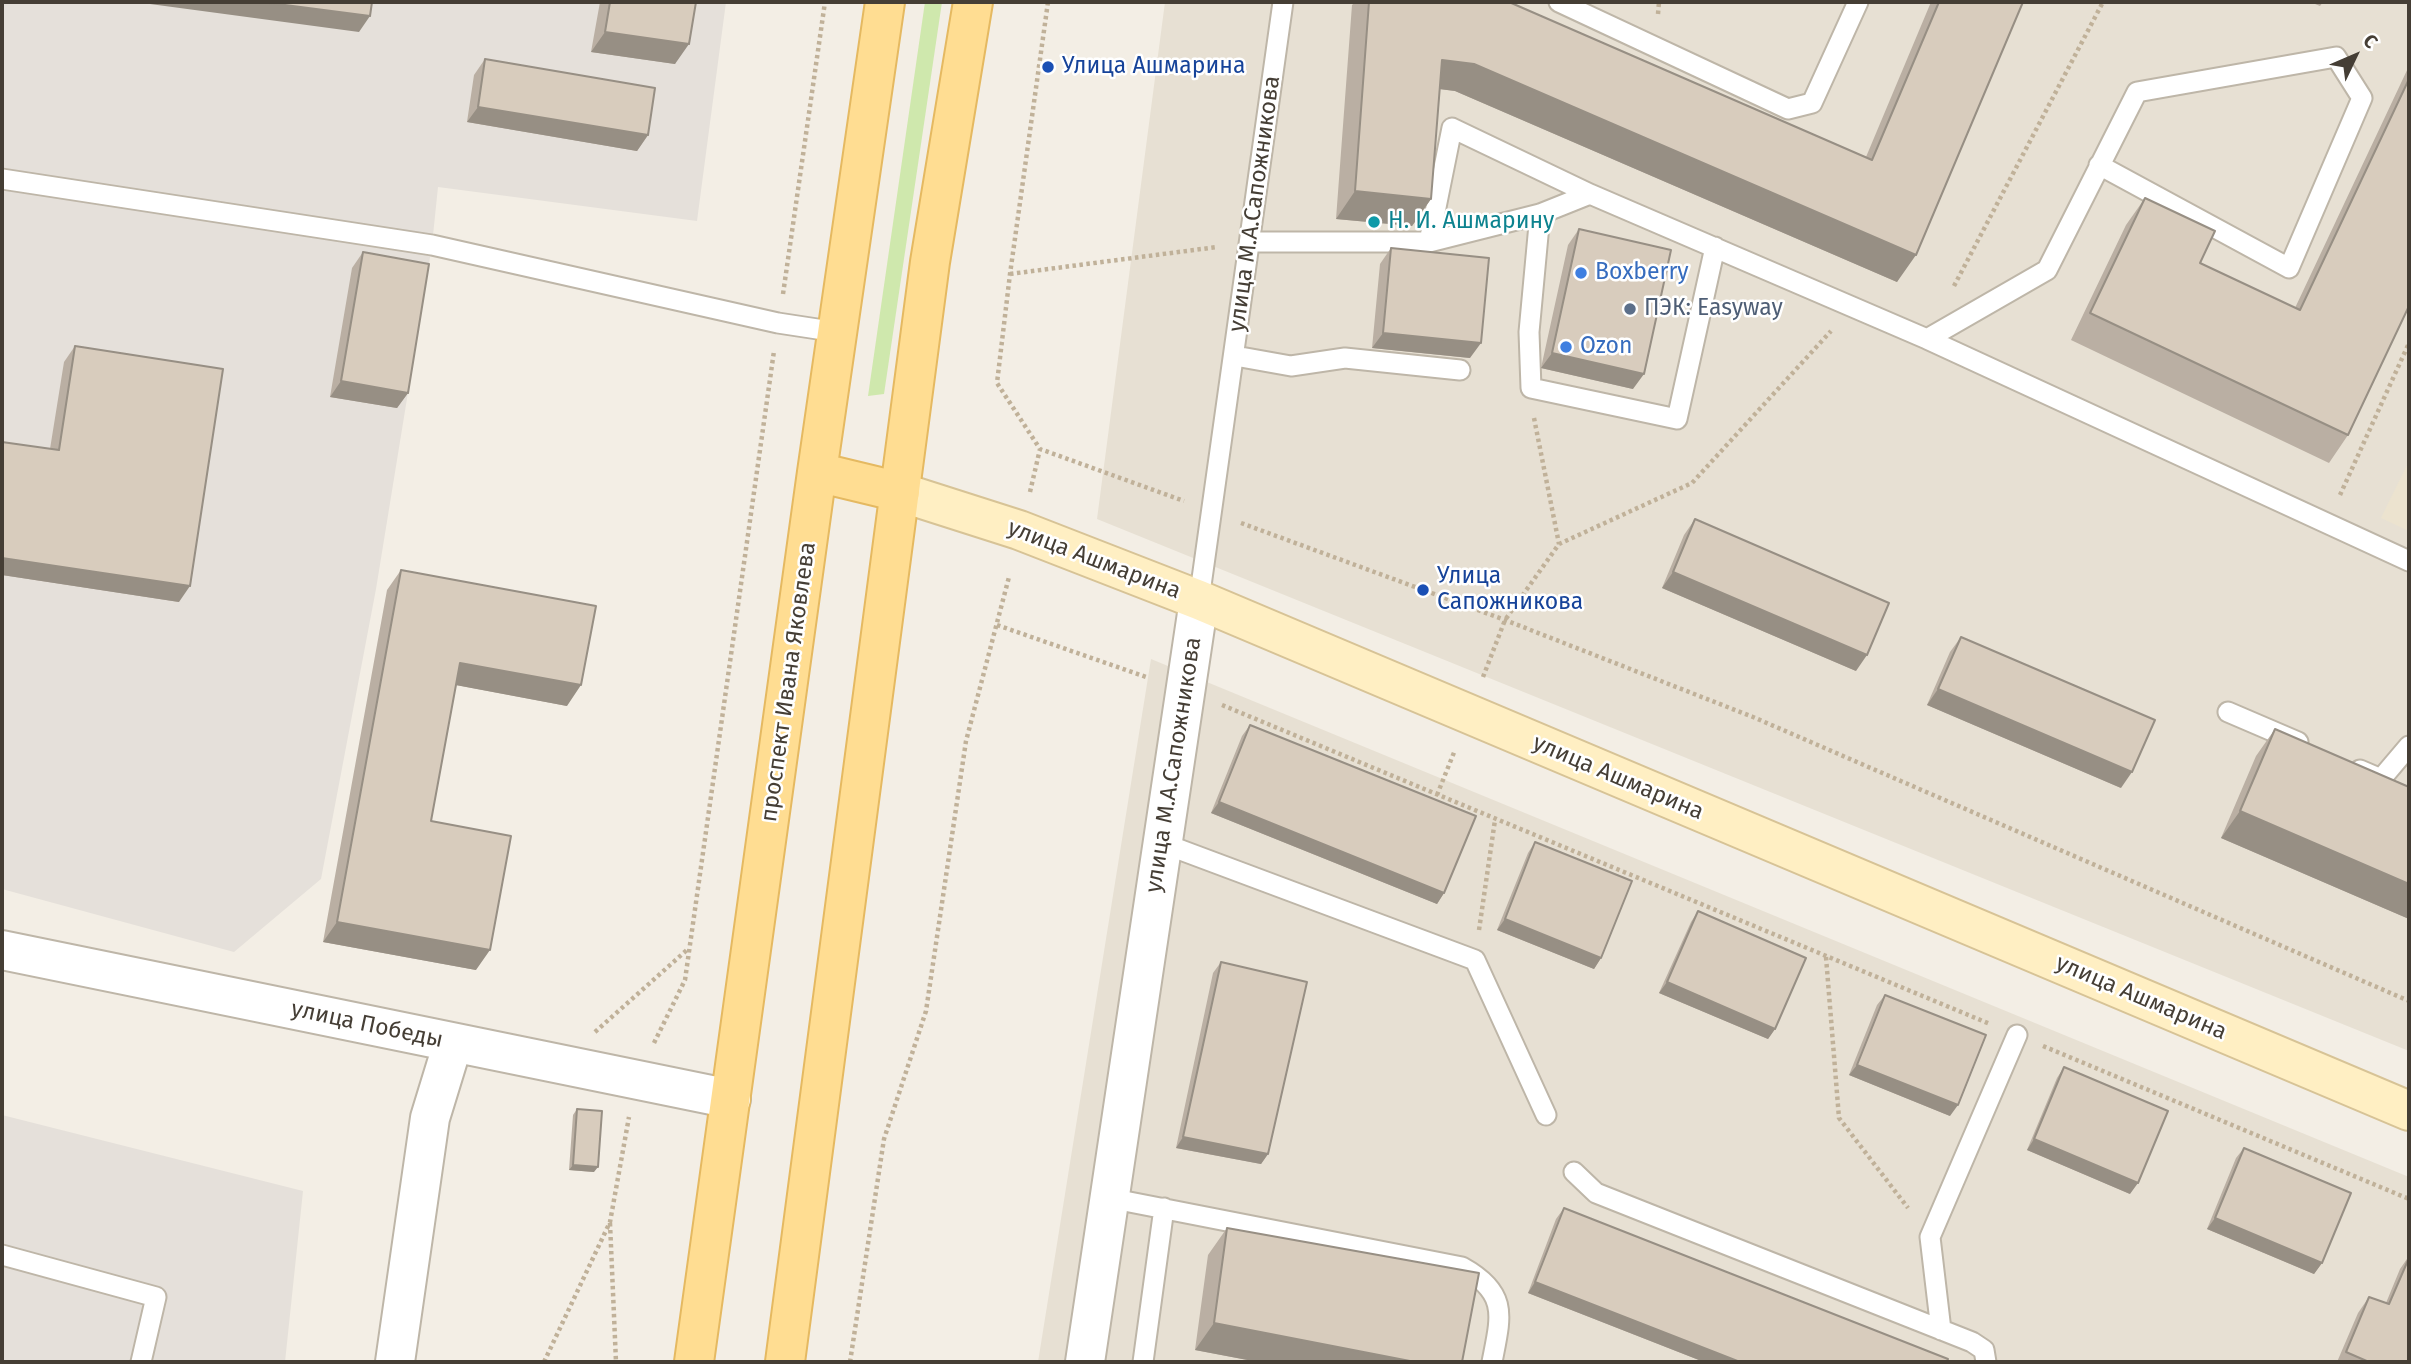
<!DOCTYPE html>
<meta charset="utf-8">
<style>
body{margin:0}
#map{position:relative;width:2411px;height:1364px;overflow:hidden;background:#f3eee5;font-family:"Fira Sans",sans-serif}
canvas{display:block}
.frame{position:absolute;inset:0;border:4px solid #453e35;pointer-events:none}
.north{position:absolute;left:2320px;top:21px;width:70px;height:70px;-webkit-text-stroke:5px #fff;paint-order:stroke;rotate:46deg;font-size:19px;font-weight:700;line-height:28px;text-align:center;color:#453e35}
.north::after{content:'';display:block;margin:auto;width:24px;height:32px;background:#453e35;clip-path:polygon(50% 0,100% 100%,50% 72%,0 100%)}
</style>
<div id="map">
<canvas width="2411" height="1364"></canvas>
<div class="frame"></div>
<div class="north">С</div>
</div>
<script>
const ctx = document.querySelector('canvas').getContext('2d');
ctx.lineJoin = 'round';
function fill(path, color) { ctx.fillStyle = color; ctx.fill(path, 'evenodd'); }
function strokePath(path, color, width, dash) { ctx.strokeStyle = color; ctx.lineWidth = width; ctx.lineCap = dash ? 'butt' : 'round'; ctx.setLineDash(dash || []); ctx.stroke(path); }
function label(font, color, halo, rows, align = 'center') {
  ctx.font = font + ' "Fira Sans",sans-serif'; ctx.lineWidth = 5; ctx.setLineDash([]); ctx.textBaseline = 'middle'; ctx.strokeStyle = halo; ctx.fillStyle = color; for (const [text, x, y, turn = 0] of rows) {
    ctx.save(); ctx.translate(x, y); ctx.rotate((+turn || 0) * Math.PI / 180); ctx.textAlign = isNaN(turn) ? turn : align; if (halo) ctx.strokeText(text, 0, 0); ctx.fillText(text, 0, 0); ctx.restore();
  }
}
const residential = new Path2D(`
 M1165,2h1244v1049l-1312,-532z
 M1151,659l1258,518v185h-1371z`);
const industrial = new Path2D(`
 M2,2h724l-29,219 -259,-34 -6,58 -56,344 -55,290 -87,73 -232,-63z
 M2,1115l301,76 -18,171h-283z`);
const education = new Path2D(`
 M2409,461v70l-28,-13z`);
const green = new Path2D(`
 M925,2h17l-58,392 -16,2z`);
const path = new Path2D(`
 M1048,2l-38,272 -13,109 43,66 144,52
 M1658,14l1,-12
 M1010,274l207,-27
 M1954,286l149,-284
 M783,294l42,-292
 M1534,418l25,126
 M1030,492l10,-43
 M2340,495l69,-152
 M1241,523l264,97 248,97 656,284
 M997,625l152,53
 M1483,677l22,-57 54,-76 133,-61 139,-152
 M1222,705l768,319
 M1437,795l18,-45
 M1479,930l16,-110
 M1826,957l13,161 69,90
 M595,1032l93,-83
 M654,1043l31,-63 89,-629
 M2043,1046l366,153
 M610,1223l6,139
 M544,1362l66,-140 19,-105
 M850,1362l34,-223 42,-128 40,-270 43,-164`);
const service = new Path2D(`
 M1559,2l229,107 24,-6 46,-101
 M2,179l430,66 346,78 59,9
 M1540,214l-11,118 2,56 146,31 38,-172
 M1250,242h179l111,-28 50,-20 337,145 482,222
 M1429,242l23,-114 138,66
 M1927,339l120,-69 90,-178 199,-35 26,41 -73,170 -190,-103
 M1235,356l56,10 54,-8 115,12
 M1199,600l84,-598
 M2228,712l70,30
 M2360,770l21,9 28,-33
 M1162,843l313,117 71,155
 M1574,1172l22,21 376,149 12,8 2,12
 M1109,1198l353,69c47,26 39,49 30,95
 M2,1255l154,42 -15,65
 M1941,1330l-11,-93 87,-202
 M1143,1362l21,-154`);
const minor = new Path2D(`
 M2,950l729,149
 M395,1362l35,-244 23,-75
 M1085,1362l114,-762`);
const secondary = new Path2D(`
 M900,492l119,38 180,70 1210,511`);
const primary = new Path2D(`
 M817,472l83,20
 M694,1362l123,-890 68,-470
 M785,1362l145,-1100 43,-260`);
const wall = new Path2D(`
 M600,2h96l-21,62 -84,-12z
 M1355,2h154l357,155 65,-155h92l-126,280 -442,-191 -15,-2 -9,110 -19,27 -76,-7 16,-214z
 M2310,2h13l-3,4z
 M485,59l163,76 -11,16 -170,-29 7,-47z
 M2409,66v240l-61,129 -19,28 -258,-123 55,-115 19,-27 55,65 95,45z
 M1579,229l54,160 -92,-21 27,-123z
 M1391,248l79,110 -98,-10 8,-84z
 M363,252l45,141 -11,15 -67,-11 22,-129z
 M75,346l104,256 -177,-27v-133l48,7 14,-87z
 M1695,519l161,152 -194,-83 22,-53z
 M401,570l166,136 -111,-21 -25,136 45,149 -153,-28 64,-352z
 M1961,637l160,151 -194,-83 23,-53z
 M1250,725l194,168 -7,11 -226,-91 31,-77z
 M2275,729l134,58v132l-188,-81 35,-82z
 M1535,842l66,116 -7,11 -97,-39 31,-77z
 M1698,911l77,118 -7,10 -109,-46 32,-71z
 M1221,962l47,192 -7,10 -85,-16 37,-175z
 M1885,995l65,121 -101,-41 28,-70z
 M2064,1067l66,127 -103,-44 30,-72z
 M577,1109l17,63 -25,-2 4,-55z
 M2244,1148l78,115 -8,11 -107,-45 29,-71z
 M1564,1208l383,154h-243l-176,-69 28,-74z
 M1227,1228l235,134h-204l-63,-12 13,-95z
 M2409,1256v106h-72l21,-49 11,-16 17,6 14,-34z`);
const shadedWall = new Path2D(`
 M135,2h127l108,14 -11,16z
 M605,32l84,12 -14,20 -84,-12z
 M1442,60l32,4 442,191 -19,27 -442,-191 -32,-4z
 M478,107l170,28 -11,16 -170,-29z
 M1355,191l76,8 -19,27 -76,-7z
 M1383,333l98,10 -11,15 -98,-10z
 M1552,353l92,21 -11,15 -92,-21z
 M341,381l67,12 -11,15 -67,-11z
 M2,558l188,28 -11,16 -177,-27z
 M1673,572l194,83 -11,16 -194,-83z
 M460,663l121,22 -14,21 -122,-23z
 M1938,689l194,83 -11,16 -194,-83z
 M1219,802l225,91 -7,11 -226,-91z
 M2240,811l169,73v35l-188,-81z
 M1505,919l96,39 -7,11 -97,-39z
 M337,922l153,28 -14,20 -153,-28z
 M1667,982l108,47 -7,10 -109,-46z
 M1857,1065l101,40 -8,11 -101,-41z
 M1183,1137l85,17 -7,10 -85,-16z
 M2034,1139l104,44 -8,11 -103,-44z
 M573,1165l25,2 -4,5 -25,-2z
 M2215,1218l107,45 -8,11 -107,-45z
 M1535,1282l205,80h-36l-176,-69z
 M1214,1323l201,39h-157l-63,-12z`);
const building = new Path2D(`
 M262,2h110l-2,14z
 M610,2h86l-7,42 -84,-12z
 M1369,2h140l363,158 67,-158h84l-107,253 -442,-191 -32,-4 -11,139 -76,-8z
 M485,59l170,29 -7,47 -170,-28z
 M2409,79v227l-61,129 -258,-122 55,-115 70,33 -15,32 100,47z
 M1579,229l92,21 -27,124 -92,-21z
 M1391,248l98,10 -8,85 -98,-10z
 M363,252l66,12 -21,129 -67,-12z
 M75,346l148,23 -33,217 -188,-28v-116l57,8z
 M1695,519l194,84 -22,52 -194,-83z
 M401,570l195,36 -15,79 -121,-22 -29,158 80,15 -21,114 -153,-28z
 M1961,637l194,83 -23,52 -194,-83z
 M1250,725l226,91 -32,77 -225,-91z
 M2275,729l134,58v97l-169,-73z
 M1535,842l97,39 -31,77 -96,-39z
 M1698,911l108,47 -31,71 -108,-47z
 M1221,962l86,20 -39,172 -85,-17z
 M1885,995l101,40 -28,70 -101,-40z
 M2064,1067l104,44 -30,72 -104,-44z
 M577,1109l25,2 -4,56 -25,-2z
 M2244,1148l107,45 -29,70 -107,-45z
 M1564,1208l384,151 -1,3h-207l-205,-80z
 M1227,1228l252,45 -17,89h-47l-201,-39z
 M2409,1258v104h-40l-23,-10 23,-55 20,7z`);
const markers = [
 [1048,67,7,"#1a4fb4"],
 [1374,222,7,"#0f9aa8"],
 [1581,273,7,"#3f7fe0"],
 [1630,309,7,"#5c6f8a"],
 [1566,347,7,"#3f7fe0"],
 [1423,590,7,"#1a4fb4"]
];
const transitNames = [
 ["Улица Ашмарина",1062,67],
 ["Улица",1437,577],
 ["Сапожникова",1437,603]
];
const streetNames = [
 ["улица М.А.Сапожникова",1255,204,-82],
 ["улица Ашмарина",1094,560,21],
 ["проспект Ивана Яковлева",789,682,-82],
 ["улица М.А.Сапожникова",1174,765,-81],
 ["улица Ашмарина",1618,778,23],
 ["улица Ашмарина",2141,998,23],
 ["улица Победы",367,1025,12]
];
const cultureNames = [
 ["Н. И. Ашмарину",1388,222]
];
const shopNames = [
 ["Boxberry",1595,273],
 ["Ozon",1580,347]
];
const serviceNames = [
 ["ПЭК: Easyway",1644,309]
];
fill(residential, '#e7e0d3');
fill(industrial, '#e5e0da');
fill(education, '#ece3cf');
fill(green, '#cfe8ad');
strokePath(service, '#beb6a8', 23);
strokePath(minor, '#beb6a8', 42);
strokePath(secondary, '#d7c396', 42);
strokePath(primary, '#e5b961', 42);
strokePath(path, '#c0b199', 4.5, [3.5, 3.5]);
strokePath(service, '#fff', 19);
strokePath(minor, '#fff', 38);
strokePath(secondary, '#ffefc3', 38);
strokePath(primary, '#ffdd92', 38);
fill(wall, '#baafa3');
fill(shadedWall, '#978f84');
fill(building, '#d8ccbd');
strokePath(building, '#978f84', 2);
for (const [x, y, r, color] of markers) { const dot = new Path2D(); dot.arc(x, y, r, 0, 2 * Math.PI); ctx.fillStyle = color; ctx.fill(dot); strokePath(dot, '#fff', 2.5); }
label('23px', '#164399', '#fff', transitNames, 'left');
label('23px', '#453e35', '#fff', streetNames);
label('23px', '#0d838f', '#fff', cultureNames, 'left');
label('23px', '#366cbe', '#fff', shopNames, 'left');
label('23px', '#4e5e75', '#fff', serviceNames, 'left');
</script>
